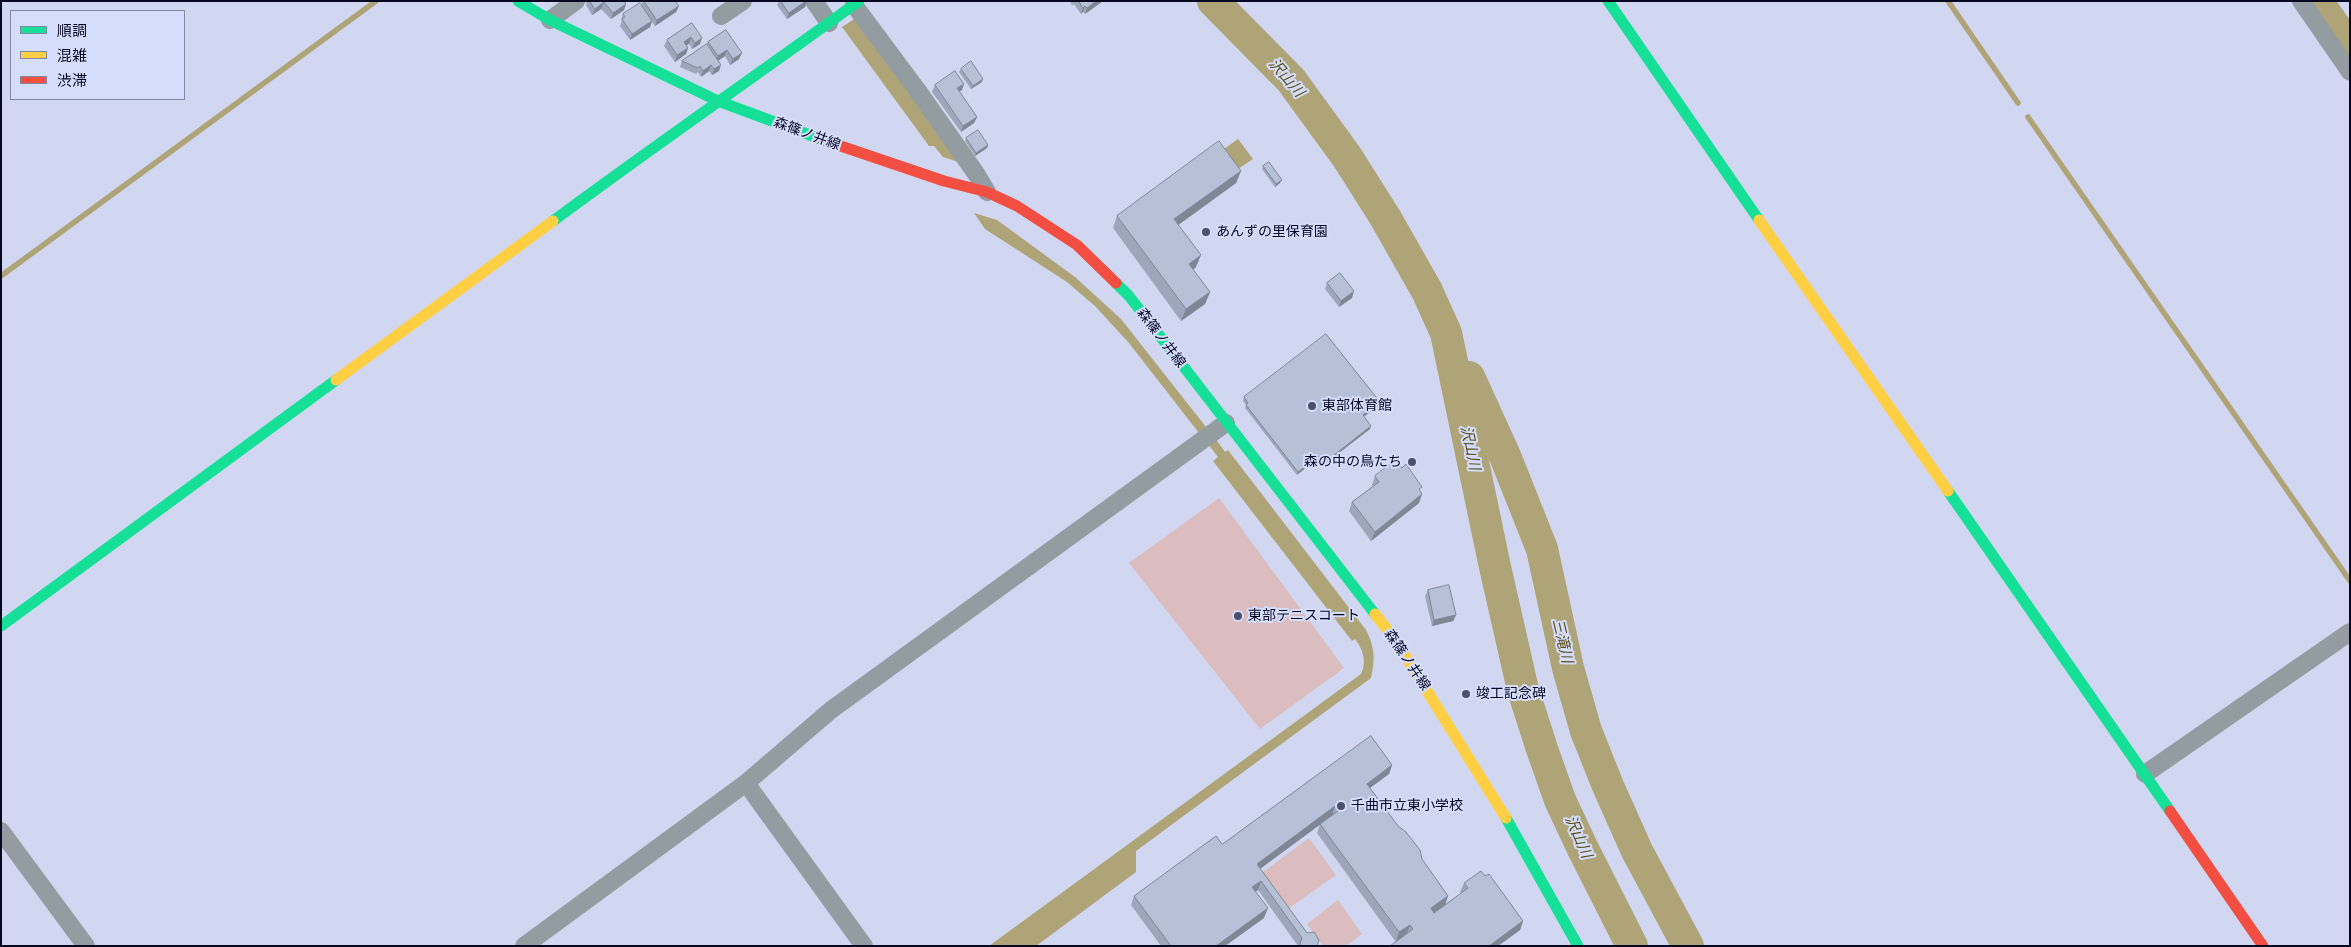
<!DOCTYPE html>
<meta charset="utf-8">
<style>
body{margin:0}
#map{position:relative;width:2351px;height:947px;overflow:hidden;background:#d1d7f0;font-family:Rubik,"Noto Sans JP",sans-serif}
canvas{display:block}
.frame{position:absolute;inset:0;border:2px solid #060721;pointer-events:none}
.legend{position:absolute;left:10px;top:10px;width:175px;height:90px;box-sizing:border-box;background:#d5ddfc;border:1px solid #8287a4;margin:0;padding:6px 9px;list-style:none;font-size:15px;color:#060721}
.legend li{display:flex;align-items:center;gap:10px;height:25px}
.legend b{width:25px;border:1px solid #8287a4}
</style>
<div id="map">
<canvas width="2351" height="947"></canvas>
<div class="frame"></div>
<ul class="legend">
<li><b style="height:6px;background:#16e098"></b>順調</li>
<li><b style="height:6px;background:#ffcf43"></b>混雑</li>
<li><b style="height:6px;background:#f24e42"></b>渋滞</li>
</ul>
</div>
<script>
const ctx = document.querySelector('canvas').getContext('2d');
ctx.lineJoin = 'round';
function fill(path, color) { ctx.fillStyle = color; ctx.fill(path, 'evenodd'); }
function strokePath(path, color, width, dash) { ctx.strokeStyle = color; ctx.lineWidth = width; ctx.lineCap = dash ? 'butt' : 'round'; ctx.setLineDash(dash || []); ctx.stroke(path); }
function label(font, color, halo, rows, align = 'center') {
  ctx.font = font + ' Rubik,"Noto Sans JP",sans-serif'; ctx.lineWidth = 4; ctx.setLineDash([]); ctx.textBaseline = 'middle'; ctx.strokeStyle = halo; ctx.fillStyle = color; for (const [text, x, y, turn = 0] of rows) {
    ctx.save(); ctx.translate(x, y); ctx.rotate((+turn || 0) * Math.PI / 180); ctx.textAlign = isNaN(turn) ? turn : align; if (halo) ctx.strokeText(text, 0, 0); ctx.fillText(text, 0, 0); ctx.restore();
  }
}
const green = new Path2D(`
 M1219,498l125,170 -84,61 -131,-166z
 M1309,838l27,37 -51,36 -26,-36z
 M1338,900l24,34 -16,12h-23l-16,-22z`);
const water = new Path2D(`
 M856,18l106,145 -19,-6 -9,-11h-5l-87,-119z
 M1238,139l15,20 -15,10 -14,-20z
 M974,213l23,7 78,57 46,42 85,108 -7,6 -70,-90 -34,-37 -28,-24 -82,-53z
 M1215,438l10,14 3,-2 138,180c9,17 9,29 5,48l-235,173v21l-100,74h-47l372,-272c6,-12 2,-25 -6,-35l-3,2 -139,-180 5,-4 -10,-13z`);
const stream = new Path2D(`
 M1948,1l70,102
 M2028,117l322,464
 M1,276l375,-275`);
const river = new Path2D(`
 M1213,1l78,79 56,77 38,60 42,74 19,42 49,234 28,123 19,59 18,51 22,47 50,99
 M2317,1l33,47
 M1469,377l36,79 37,93 26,119 18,63 22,55 29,65 51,95`);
const street = new Path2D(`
 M814,1l15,22
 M2301,1l49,71
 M854,5l64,86 59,84 10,17
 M721,16l22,-15
 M550,20l26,-19
 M2145,774l205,-142
 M746,783l118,163
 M1,831l85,115
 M524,946l222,-163 85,-73 395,-287`);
const fast = new Path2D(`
 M518,1l32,19 168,81 105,39
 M1608,1l151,219
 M553,221c101,-75 204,-146 306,-220
 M1116,283l13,13 246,318
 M1948,491l222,320
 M1,626l335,-246
 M1506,818l72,128`);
const slow = new Path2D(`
 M1759,220l189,271
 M336,380l217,-159
 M1375,614l21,27 110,177`);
const jam = new Path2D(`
 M823,140l121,41 43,11 30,14 60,39 39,38
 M2170,811l93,135`);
const wall = new Path2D(`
 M587,1h37l2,3 -2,6 -13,9 -10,-10 -9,6 -6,-10z
 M643,1h32l4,5 -3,6 -21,14 -3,-4 -2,5 -20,13 -10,-14 2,-5 -1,-1 2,-6 18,-9z
 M779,1h28l-2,6 -18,12 -10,-14z
 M1070,1h33l-18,13 -2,-2 -2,2 -7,-10 -2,2z
 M692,23l8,21 -8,5 -3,-5 -3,1 2,3 -2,6 -11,8 -11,-16 3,-6z
 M726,30l13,29 -9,6 -5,-9 -7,5 1,10 -7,4 -3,-4 -8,6 -3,-5 -2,2 -16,-7 2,-6 25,-17 1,-2z
 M961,69l21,13 -11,7 -12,-17z
 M935,85l27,5 -3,2 18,25 -3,6 -13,9 -29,-40z
 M966,138l22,7 -1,3 -12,8 -10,-15z
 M1263,166l17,17 -5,4 -13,-18z
 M1241,171l-5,12 -58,42 18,42 -3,3 17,22 -5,12 -24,17 -68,-93 4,-12z
 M1327,283l25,15 -13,9 -14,-18z
 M1244,397l135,8 -15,12 6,12 -48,37 -5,-7 -20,16 -52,-67 1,-3 -3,-4z
 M1375,476l45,15 -1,12 -48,38 -22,-30 3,-9 21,-16 -1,-1z
 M1428,590l28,25 -3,6 -21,5 -7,-30z
 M1392,765l-3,9 -19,14 78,108 -3,9 16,-12 -1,-1 4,-9 59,38 -3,9 -22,16h-108l6,-4 -79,-109 3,-9 -60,45 57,77h-19l-40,-56 -2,2 8,26 -39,28h-64l-30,-41 3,-9 88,-52z`);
const shadedWall = new Path2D(`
 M806,1h1l-2,6 -18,12 2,-6z
 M1096,1h7l-18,13 2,-6z
 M604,2l-3,7 -9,6 3,-6z
 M626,4l-2,6 -13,9 2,-6z
 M679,6l-3,6 -21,14 2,-6z
 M1085,6l-2,6 -2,2 2,-6z
 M652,21l-2,6 -20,13 2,-6z
 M691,37l-2,7 -8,4 3,-6z
 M702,38l-2,6 -8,5 3,-6z
 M688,48l-2,6 -11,8 2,-7z
 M727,50l-2,6 -9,6 2,-6z
 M742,53l-3,6 -9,6 3,-6z
 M711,65l-2,6 -8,6 2,-6z
 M721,65l-2,6 -7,4 2,-6z
 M983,79l-1,3 -11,7 2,-3z
 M964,84l-2,6 -8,5 3,-7z
 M977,117l-3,6 -13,9 2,-6z
 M988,145l-1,3 -12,8 1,-3z
 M1241,171l-5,12 -66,48 4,-12z
 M1282,180l-2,3 -5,4 1,-3z
 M1201,255l-5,12 -11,9 4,-12z
 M1354,291l-2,7 -13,9 2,-6z
 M1210,292l-5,12 -24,17 5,-12z
 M1380,402l-1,3 -17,13 1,-3z
 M1371,426l-1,3 -48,37 2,-3z
 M1318,456l-1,3 -20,16 1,-3z
 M1422,494l-3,9 -48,38 4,-9z
 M1456,615l-3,6 -21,5 2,-6z
 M1392,765l-3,9 -26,19 4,-9z
 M1335,806l-3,10 -79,58 4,-10z
 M1261,881l-3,9 -9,7 3,-10z
 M1448,896l-3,9 -18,12 4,-9z
 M1268,908l-4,10 -39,28h-9z
 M1523,921l-3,9 -22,16h-9z
 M1410,925l-3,9 -11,8 3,-10z`);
const building = new Path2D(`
 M590,1h34l2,3 -13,9 -9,-11 -9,7z
 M644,1h31l4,5 -22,14z
 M781,1h25l-17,12z
 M1079,1h17l-9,7 -2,-2 -2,2z
 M640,3l12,18 -20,13 -10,-15 3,-2 -2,-3z
 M692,23l10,15 -7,5 -4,-6 -7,5 4,6 -11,7 -10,-15z
 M726,30l16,23 -9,6 -6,-9 -9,6 -10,-14z
 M707,44l14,21 -7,4 -3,-4 -8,6 -3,-5 -2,2 -16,-7z
 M971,61l12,18 -10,7 -12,-17z
 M955,71l9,13 -7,4 20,29 -14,9 -28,-41z
 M978,130l10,15 -12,8 -10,-15z
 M1219,141l22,30 -67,48 27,36 -12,9 21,28 -24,17 -69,-93z
 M1269,162l13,18 -6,4 -13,-18z
 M1340,273l14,18 -13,10 -14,-18z
 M1326,334l54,68 -17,13 8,11 -47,37 -6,-7 -20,16 -52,-67 2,-2 -4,-6z
 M1396,460l6,8 4,-4 16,23 -3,2 3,5 -47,38 -23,-30 27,-20 -4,-6z
 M1449,585l7,30 -22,5 -6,-30z
 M1371,736l21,29 -25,19 31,42 8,6 14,18 2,9 26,37 -17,12 3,5 34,-25 -4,-5 17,-12 4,5 4,-2 34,47 -34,25h-99l23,-17 -3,-4 -11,7 -79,-108 18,-13 -3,-5 -78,58 50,69 7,-1 5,8 -2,6h-16l-1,-2 2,-6 -41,-57 -9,6 16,21 -52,38h-45l-37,-50 82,-60 6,8z`);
const markers = [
 [1206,232,5,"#4d5069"],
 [1312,406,5,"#4d5069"],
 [1412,462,5,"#4d5069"],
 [1238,616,5,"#4d5069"],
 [1466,694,5,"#4d5069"],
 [1341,806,5,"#4d5069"]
];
const streetNames = [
 ["森篠ノ井線",807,134,20],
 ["森篠ノ井線",1161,338,53],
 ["森篠ノ井線",1407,660,56]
];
const poiNames = [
 ["あんずの里保育園",1216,232],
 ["東部体育館",1322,406],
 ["森の中の鳥たち",1402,462,"right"],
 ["東部テニスコート",1248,616],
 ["竣工記念碑",1476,694],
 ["千曲市立東小学校",1351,806]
];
const waterNames = [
 ["沢山川",1286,78,49],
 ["沢山川",1470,448,78],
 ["三滝川",1562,641,77],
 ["沢山川",1578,837,66]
];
fill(green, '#dbbcbf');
fill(water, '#afa378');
strokePath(stream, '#afa378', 5.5);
strokePath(river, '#afa378', 32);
strokePath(street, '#939ca1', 18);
strokePath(fast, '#16e098', 11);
strokePath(slow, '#ffcf43', 11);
strokePath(jam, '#f24e42', 11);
fill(wall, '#9da6ba');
fill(shadedWall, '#7f8797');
fill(building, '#b6c1d8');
strokePath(building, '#7f8797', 1);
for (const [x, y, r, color] of markers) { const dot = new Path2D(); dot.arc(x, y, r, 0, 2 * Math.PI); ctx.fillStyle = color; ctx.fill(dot); strokePath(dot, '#d5ddfc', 2); }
label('14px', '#060721', '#d5ddfc', streetNames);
label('14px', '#060721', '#d5ddfc', poiNames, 'left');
label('italic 15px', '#5c4e16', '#d5ddfc', waterNames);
</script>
